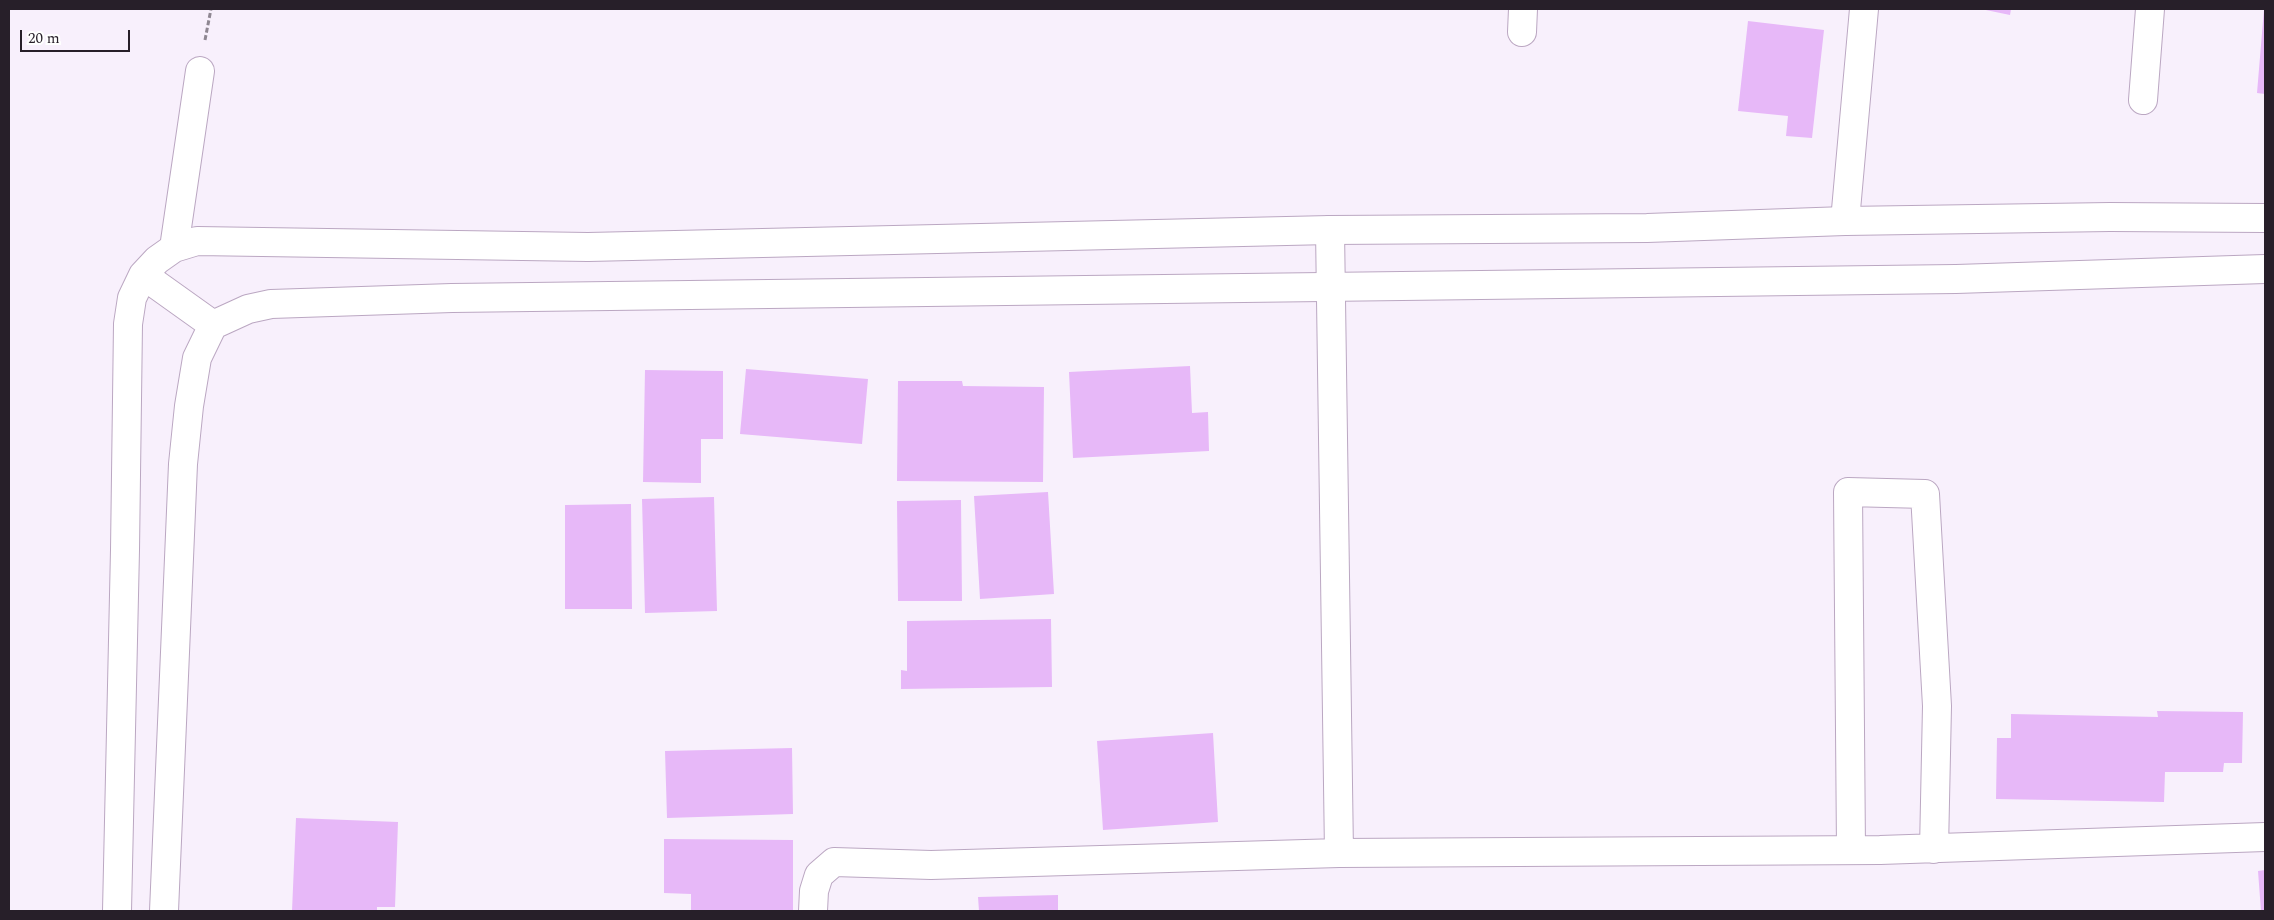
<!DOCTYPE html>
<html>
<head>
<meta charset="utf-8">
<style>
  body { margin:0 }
  #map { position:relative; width:2274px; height:920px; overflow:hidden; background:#f8f0fc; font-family:Spectral,serif }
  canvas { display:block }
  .frame { position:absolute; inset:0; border:10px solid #271f29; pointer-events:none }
  .scale { position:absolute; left:20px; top:30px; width:110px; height:22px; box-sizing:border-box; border:2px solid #271f29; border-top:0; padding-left:6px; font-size:15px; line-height:18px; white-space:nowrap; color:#271f29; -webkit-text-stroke:4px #fff; paint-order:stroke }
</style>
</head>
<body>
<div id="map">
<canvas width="2274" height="920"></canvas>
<div class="frame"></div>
<div class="scale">20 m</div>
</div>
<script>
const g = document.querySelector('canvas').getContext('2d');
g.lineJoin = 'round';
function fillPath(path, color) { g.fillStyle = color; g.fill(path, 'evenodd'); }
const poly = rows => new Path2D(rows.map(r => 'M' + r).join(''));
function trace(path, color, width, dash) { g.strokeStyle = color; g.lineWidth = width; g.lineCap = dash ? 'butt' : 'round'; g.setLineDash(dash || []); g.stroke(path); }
fillPath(poly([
  [1981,9,2011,9,2010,15],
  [2264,9,2265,9,2265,94,2257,93],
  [1748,21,1824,30,1812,138,1786,136,1788,116,1738,111],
  [1190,366,1192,413,1208,412,1209,451,1073,458,1069,372],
  [746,369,868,379,862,444,740,434],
  [645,370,723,371,723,439,701,439,701,483,643,482],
  [898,381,962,381,963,386,1044,387,1043,482,897,481],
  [1048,492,1054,594,980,599,974,496],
  [714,497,717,611,645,613,642,499],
  [961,500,962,601,898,601,897,501],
  [631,504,632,609,565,609,565,505],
  [1051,619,1052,687,901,689,901,670,907,671,907,621],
  [2157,711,2243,712,2242,763,2224,763,2223,772,2165,772,2164,802,1996,799,1997,738,2011,738,2011,714,2158,717],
  [1213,733,1218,822,1103,830,1097,741],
  [792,748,793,814,667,818,665,751],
  [296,818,398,822,395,907,377,907,377,911,292,911],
  [664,839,793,840,793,911,691,911,691,894,664,893],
  [2265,870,2265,911,2261,911,2258,871],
  [1058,895,1058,911,979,911,978,897]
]), '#e7b8f8');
const minor = poly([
  [1522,32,1523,9],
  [2143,100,2150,9],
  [1845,221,1864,9],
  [1330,230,1339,853],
  [1851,850,1848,492,1925,494,1937,706,1934,849],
  [813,911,814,891,819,875,834,862,931,865,1339,853,1880,850,2265,837]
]);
const tertiary = poly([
  [174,248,200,71],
  [143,275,213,325],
  [117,911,125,550,128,324,132,298,143,275,157,260,174,248,197,241,588,247,1330,230,1647,228,1845,221,2110,217,2265,218],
  [164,911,183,464,189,406,197,358,213,325,248,309,271,304,452,298,1956,279,2265,269]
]);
trace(minor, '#bba7c2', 30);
trace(tertiary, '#bba7c2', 30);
trace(poly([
  [205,40,211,9]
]), '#8f8792', 3, [5, 2.5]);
trace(minor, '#fff', 28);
trace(tertiary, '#fff', 28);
</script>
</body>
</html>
